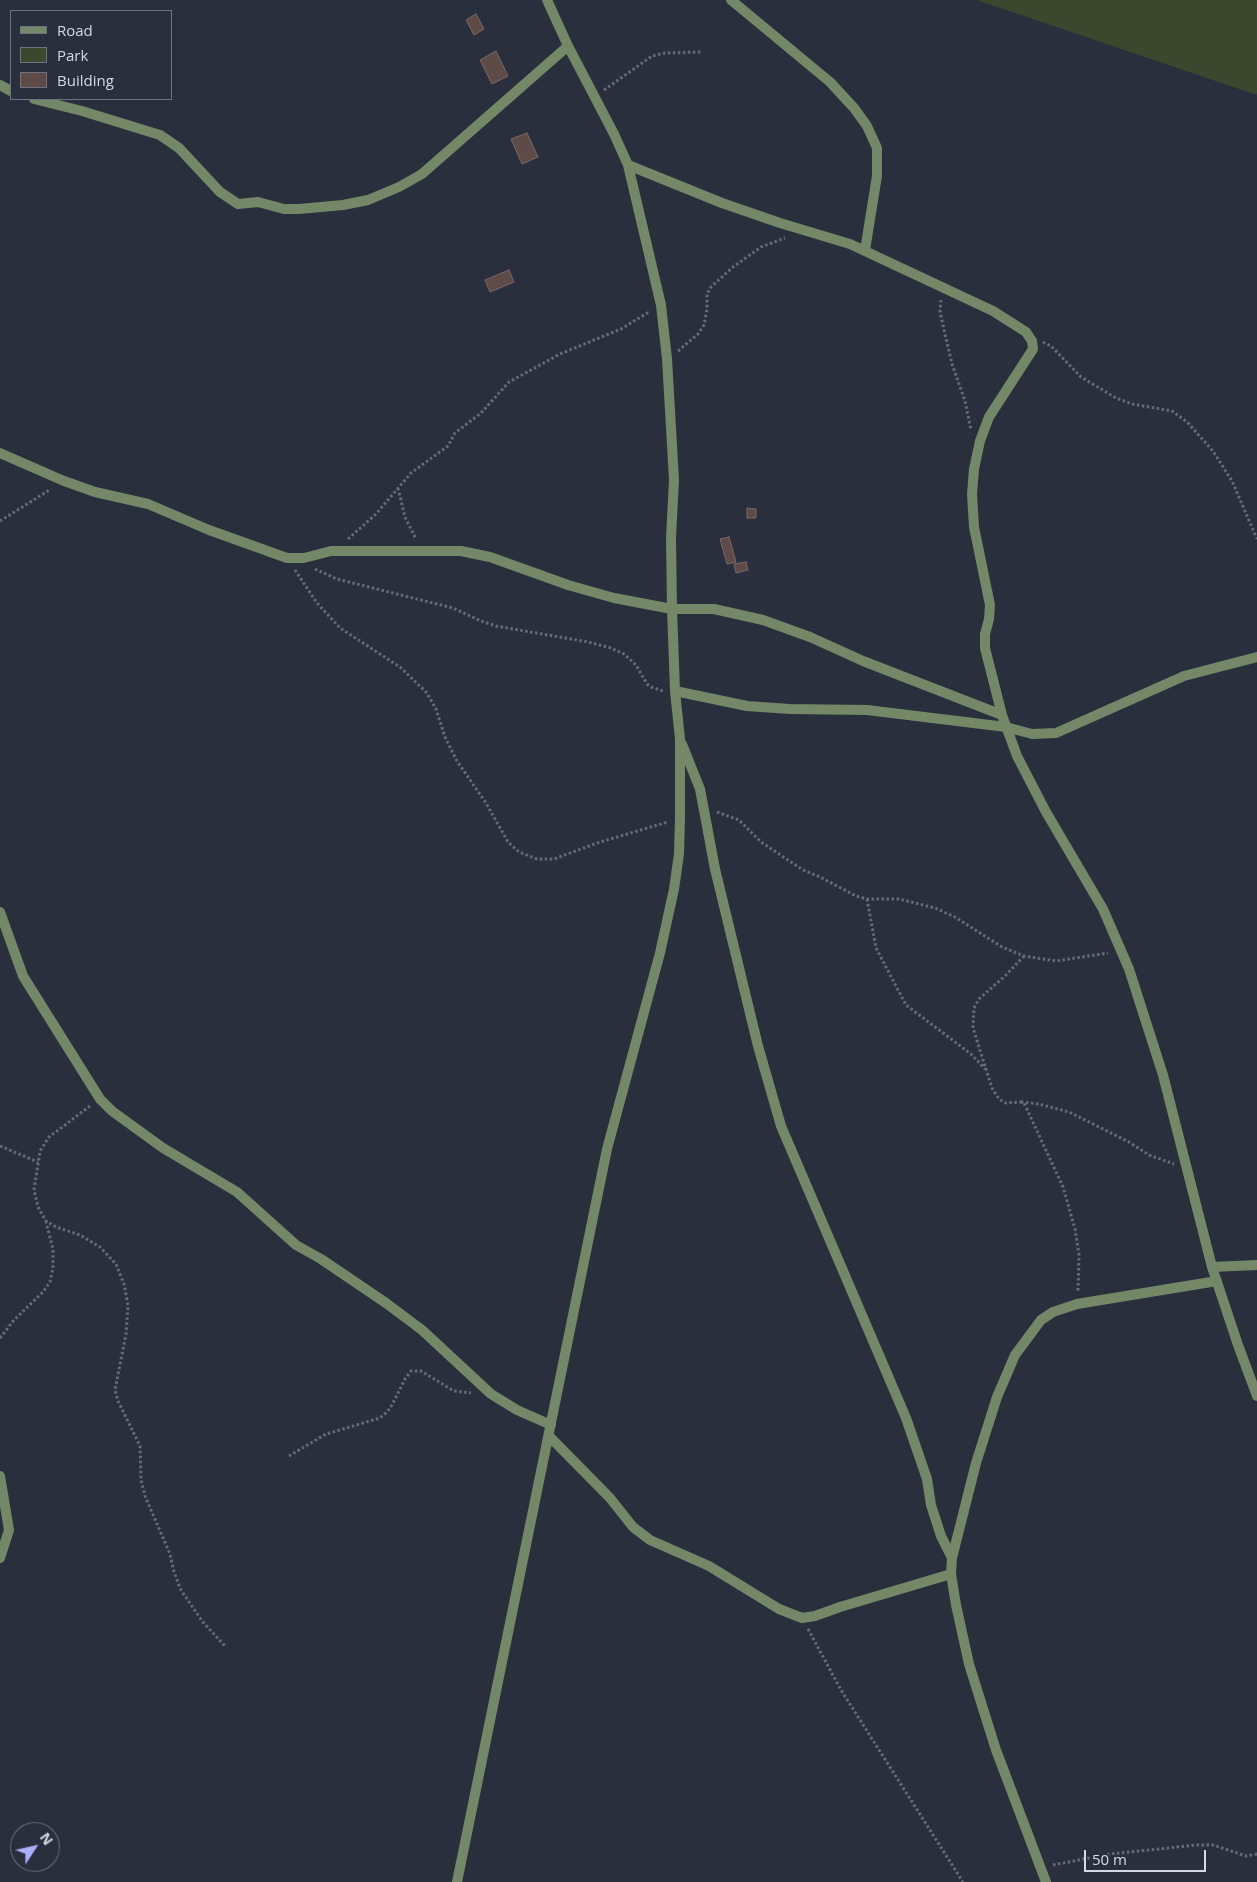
<!DOCTYPE html>
<html>
<head>
<meta charset="utf-8">
<style>
  body { margin:0 }
  #map { position:relative; width:1257px; height:1882px; overflow:hidden; background:#2a2f3e; font-family:"Open Sans",sans-serif }
  canvas { display:block }
  .legend { position:absolute; left:10px; top:10px; width:162px; height:90px; box-sizing:border-box; background:#2a2f3e; border:1px solid #6f7380; margin:0; padding:6px 9px; list-style:none; font-size:15px; color:#d6d9e2 }
  .legend li { display:flex; align-items:center; gap:10px; height:25px }
  .legend b { width:25px; border:1px solid #6f7380 }
  .north { position:absolute; left:10px; top:1822px; width:50px; height:50px; box-sizing:border-box; background:#2a2f3e; border:1px solid #6f7380; border-radius:50%; rotate:55deg; font-size:14px; font-weight:700; line-height:20px; text-align:center; color:#d6d9e2 }
  .north::after { content:''; display:block; margin:auto; width:18px; height:22px; background:#abaffb; clip-path:polygon(50% 0,100% 100%,50% 72%,0 100%) }
  .scale { position:absolute; left:1084px; top:1850px; width:122px; height:22px; box-sizing:border-box; border:2px solid #d6d9e2; border-top:0; padding-left:6px; font-size:15px; line-height:18px; white-space:nowrap; color:#d6d9e2; -webkit-text-stroke:4px #2a2f3e; paint-order:stroke }
</style>
</head>
<body>
<div id="map">
<canvas width="1257" height="1882"></canvas>
<ul class="legend">
<li><b style="height:6px;background:#748766"></b>Road</li>
<li><b style="height:14px;background:#3c472d"></b>Park</li>
<li><b style="height:14px;background:#5e4b48"></b>Building</li>
</ul>
<div class="north">N</div>
<div class="scale">50 m</div>
</div>
<script>
const g = document.querySelector('canvas').getContext('2d');
g.lineJoin = 'round';
function fillPath(path, color) { g.fillStyle = color; g.fill(path, 'evenodd'); }
const poly = rows => new Path2D(rows.map(r => 'M' + r).join(''));
function trace(path, color, width, dash) { g.strokeStyle = color; g.lineWidth = width; g.lineCap = dash ? 'butt' : 'round'; g.setLineDash(dash || []); g.stroke(path); }
fillPath(poly([
  [977,0,1257,0,1257,95]
]), '#3c472d');
const building = poly([
  [476,14,484,29,474,35,466,20,476,14],
  [496,51,508,76,492,84,480,60,496,51],
  [527,133,538,157,522,164,511,139,527,133],
  [509,270,514,282,490,292,485,280,509,270],
  [747,508,756,509,756,518,747,518,747,508],
  [729,537,736,562,727,564,720,539,729,537],
  [746,562,748,570,736,573,734,564,746,562]
]);
fillPath(building, '#5e4b48');
trace(building, '#7d6865', 1);
trace(poly([
  [604,90,652,56,665,53,701,52],
  [941,300,940,312,952,364,965,401,971,430],
  [1043,342,1051,346,1081,377,1116,398,1132,404,1172,411,1187,422,1213,451,1232,481,1257,539],
  [678,351,698,334,704,325,707,309,707,294,711,287,733,267,761,247,785,238],
  [398,488,405,517,416,539],
  [0,521,51,489],
  [348,539,376,514,411,473,448,446,455,433,481,413,509,382,560,354,621,329,649,312],
  [315,569,337,579,453,608,481,621,496,626,588,642,611,648,624,654,636,665,647,684,651,687,663,691],
  [295,570,317,603,340,628,400,667,427,693,436,709,445,737,457,761,486,803,508,842,519,852,537,859,554,859,600,842,668,822],
  [717,812,739,820,761,842,803,870,820,877,856,896,867,899,899,899,935,908,955,917,1002,947,1024,956,1056,961,1108,953],
  [867,899,876,948,906,1005,971,1054,985,1069],
  [1024,956,1006,975,979,999,974,1008,973,1028,992,1088,999,1099,1006,1103,1021,1102,1025,1105,1063,1187,1075,1229,1079,1255,1078,1292],
  [1021,1102,1039,1104,1069,1112,1129,1142,1149,1155,1174,1164],
  [90,1106,49,1137,40,1151,34,1190,38,1207,46,1221,56,1227,80,1235,100,1247,116,1264,124,1284,128,1305,126,1334,115,1390,118,1401,140,1446,141,1480,145,1496,170,1554,174,1572,181,1590,202,1621,225,1646],
  [0,1146,38,1162],
  [0,1338,14,1320,43,1292,50,1282,53,1268,53,1249,46,1222],
  [289,1456,326,1434,380,1418,387,1412,392,1405,405,1379,411,1371,421,1371,454,1391,471,1393],
  [808,1629,841,1690,963,1882],
  [1053,1865,1110,1854,1197,1845,1213,1845,1246,1856,1257,1854]
]), '#676b78', 3, [2.5, 2.5]);
trace(poly([
  [731,0,830,82,854,108,867,126,877,148,877,176,865,250],
  [0,85,11,91],
  [34,99,82,111,160,135,179,148,220,192,238,204,258,202,284,209,299,209,343,205,368,200,399,187,422,174,568,46],
  [628,165,722,203,780,223,850,244,993,311,1026,332,1032,341,1033,349,989,417,980,441,974,469,972,494,974,527,990,605,989,619,985,634,985,648,1002,715,1017,756,1046,812,1103,909,1129,969,1163,1075,1212,1267,1238,1345,1257,1396],
  [0,453,64,481,95,492,148,504,209,530,287,558,304,558,331,551,461,551,490,557,568,585,614,598,672,609,714,609,763,620,810,637,863,661,1002,715],
  [675,691,747,706,790,709,867,710,1006,727,1032,734,1056,733,1184,676,1257,657],
  [682,744,700,789,715,869,758,1046,781,1126,906,1418,927,1479,931,1505,941,1536,952,1558],
  [0,912,23,976,100,1099,112,1111,163,1148,237,1192,296,1245,321,1259,386,1303,422,1330,491,1394,517,1410,551,1425],
  [1212,1267,1257,1265],
  [549,1436,610,1498,633,1527,650,1540,709,1566,779,1609,802,1618,815,1616,840,1607,951,1574],
  [0,1476,9,1530,0,1558],
  [457,1882,607,1149,660,953,674,889,679,854,680,818,680,739,675,691,672,609,671,538,674,480,667,359,661,305,628,165,614,134,568,46,547,0],
  [1046,1882,996,1750,969,1664,956,1605,951,1574,952,1558,976,1463,997,1397,1015,1355,1041,1320,1053,1312,1077,1304,1217,1281]
]), '#748766', 10);
</script>
</body>
</html>
